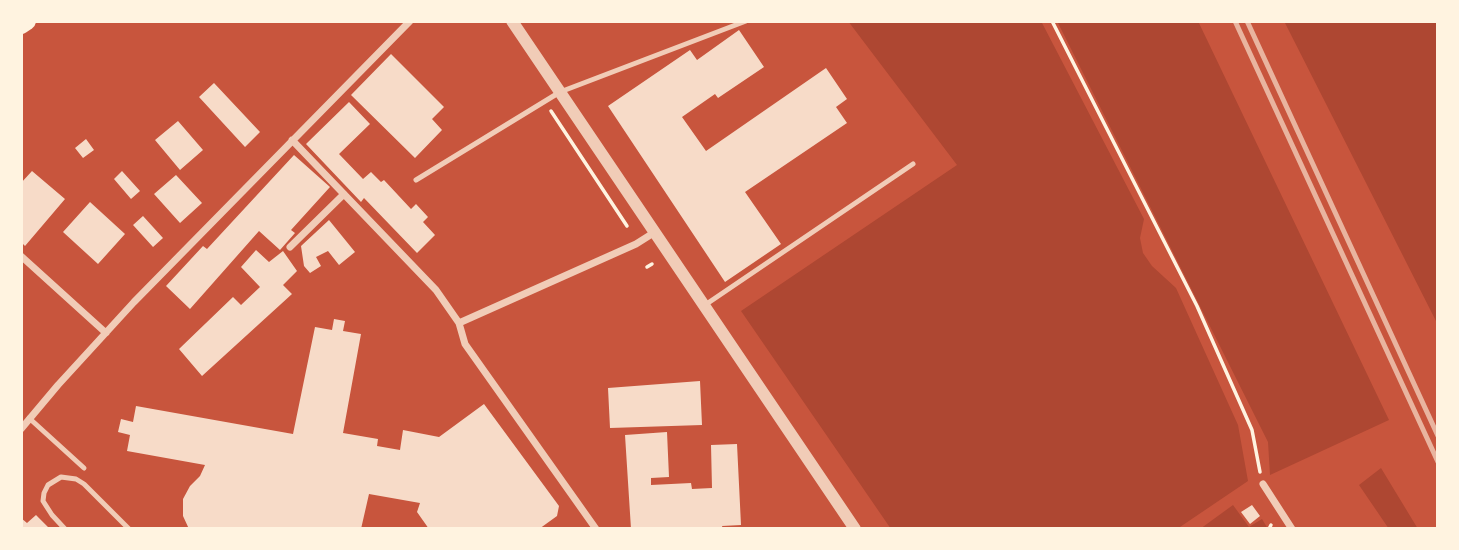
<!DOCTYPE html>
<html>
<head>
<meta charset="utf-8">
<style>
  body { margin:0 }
  #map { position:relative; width:1459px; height:550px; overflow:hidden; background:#c8553d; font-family:Arial,sans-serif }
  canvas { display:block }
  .frame { position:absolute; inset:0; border:23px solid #fff3e0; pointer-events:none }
</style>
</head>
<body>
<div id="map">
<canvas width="1459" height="550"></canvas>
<div class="frame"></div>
</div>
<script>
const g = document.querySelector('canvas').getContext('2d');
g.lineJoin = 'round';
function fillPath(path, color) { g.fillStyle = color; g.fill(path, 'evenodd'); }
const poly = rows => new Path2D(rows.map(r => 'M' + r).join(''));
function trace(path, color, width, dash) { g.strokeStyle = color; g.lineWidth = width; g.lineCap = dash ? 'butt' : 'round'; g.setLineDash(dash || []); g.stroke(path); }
fillPath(poly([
  [848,21,1041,21,1144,219,1140,238,1143,253,1152,266,1176,288,1238,425,1248,481,1177,529,891,529,741,311,957,165],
  [1057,21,1198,21,1389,420,1270,475,1268,442],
  [1284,21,1438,21,1438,325],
  [1381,468,1418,529,1389,529,1359,485],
  [1233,505,1249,527,1262,519,1268,529,1200,529]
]), '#ae4732');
fillPath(poly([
  [739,30,764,67,718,98,715,94,682,117,706,151,826,68,847,99,836,107,847,123,745,192,781,244,725,282,608,106,690,50,697,60],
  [391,54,444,107,432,119,442,130,415,158,351,95],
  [214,83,260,132,245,147,199,97],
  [349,102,370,124,339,154,363,179,371,172,381,182,384,180,411,209,416,204,428,217,423,222,435,235,417,253,364,198,361,202,306,144],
  [178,121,203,150,180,170,155,140],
  [86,139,94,150,83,158,75,148],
  [294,155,330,187,291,230,295,233,280,250,259,231,190,309,166,286,203,246,207,249],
  [32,171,65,199,25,246,21,242,21,183],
  [122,171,140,191,131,199,114,179],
  [176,175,202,203,180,223,154,194],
  [90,202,125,234,98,264,63,232],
  [143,216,163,238,153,247,133,225],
  [329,220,355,252,339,265,328,251,316,257,321,266,310,273,304,266,301,246],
  [256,250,269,262,283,251,297,271,283,285,292,294,202,376,179,349,233,297,241,305,260,287,241,267],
  [334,319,345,321,343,331,361,334,343,433,378,439,377,446,400,450,403,430,439,437,484,404,559,506,557,516,539,529,429,529,417,512,420,503,369,494,361,529,189,529,183,516,183,499,190,486,200,476,205,465,127,451,130,435,118,432,121,419,133,422,136,406,293,434,315,327,332,330],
  [700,381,702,425,610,428,608,388],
  [667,432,669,477,651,478,651,485,691,483,692,489,712,488,711,445,737,444,741,525,722,526,723,529,631,529,625,435],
  [1252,505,1260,516,1250,524,1241,512],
  [36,515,50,529,21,529,21,518,27,523]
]), '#f7dbc8');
trace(poly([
  [1052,21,1197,306,1252,430,1260,472],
  [551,111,627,226],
  [647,267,652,264],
  [1269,529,1271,525]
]), '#fff3e0', 3.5);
trace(poly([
  [416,180,560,92,746,21],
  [705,305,913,164],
  [29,418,84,468],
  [65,529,52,515,43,501,44,493,48,485,61,477,76,479,84,484,129,529]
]), '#f1ccb7', 5);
trace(poly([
  [292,140,436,290,459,323,465,344,596,529],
  [290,247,344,194],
  [21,256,106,333],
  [459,323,636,244,655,232],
  [21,429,58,385,134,302,410,21],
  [1263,484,1292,529]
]), '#f1ccb7', 7);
trace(poly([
  [512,21,855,529]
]), '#f1ccb7', 12);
trace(poly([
  [21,25,27,21]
]), '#fff3e0', 18);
trace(poly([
  [1235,21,1438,462],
  [1247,21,1438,436]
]), '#e9b49f', 5);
</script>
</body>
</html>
